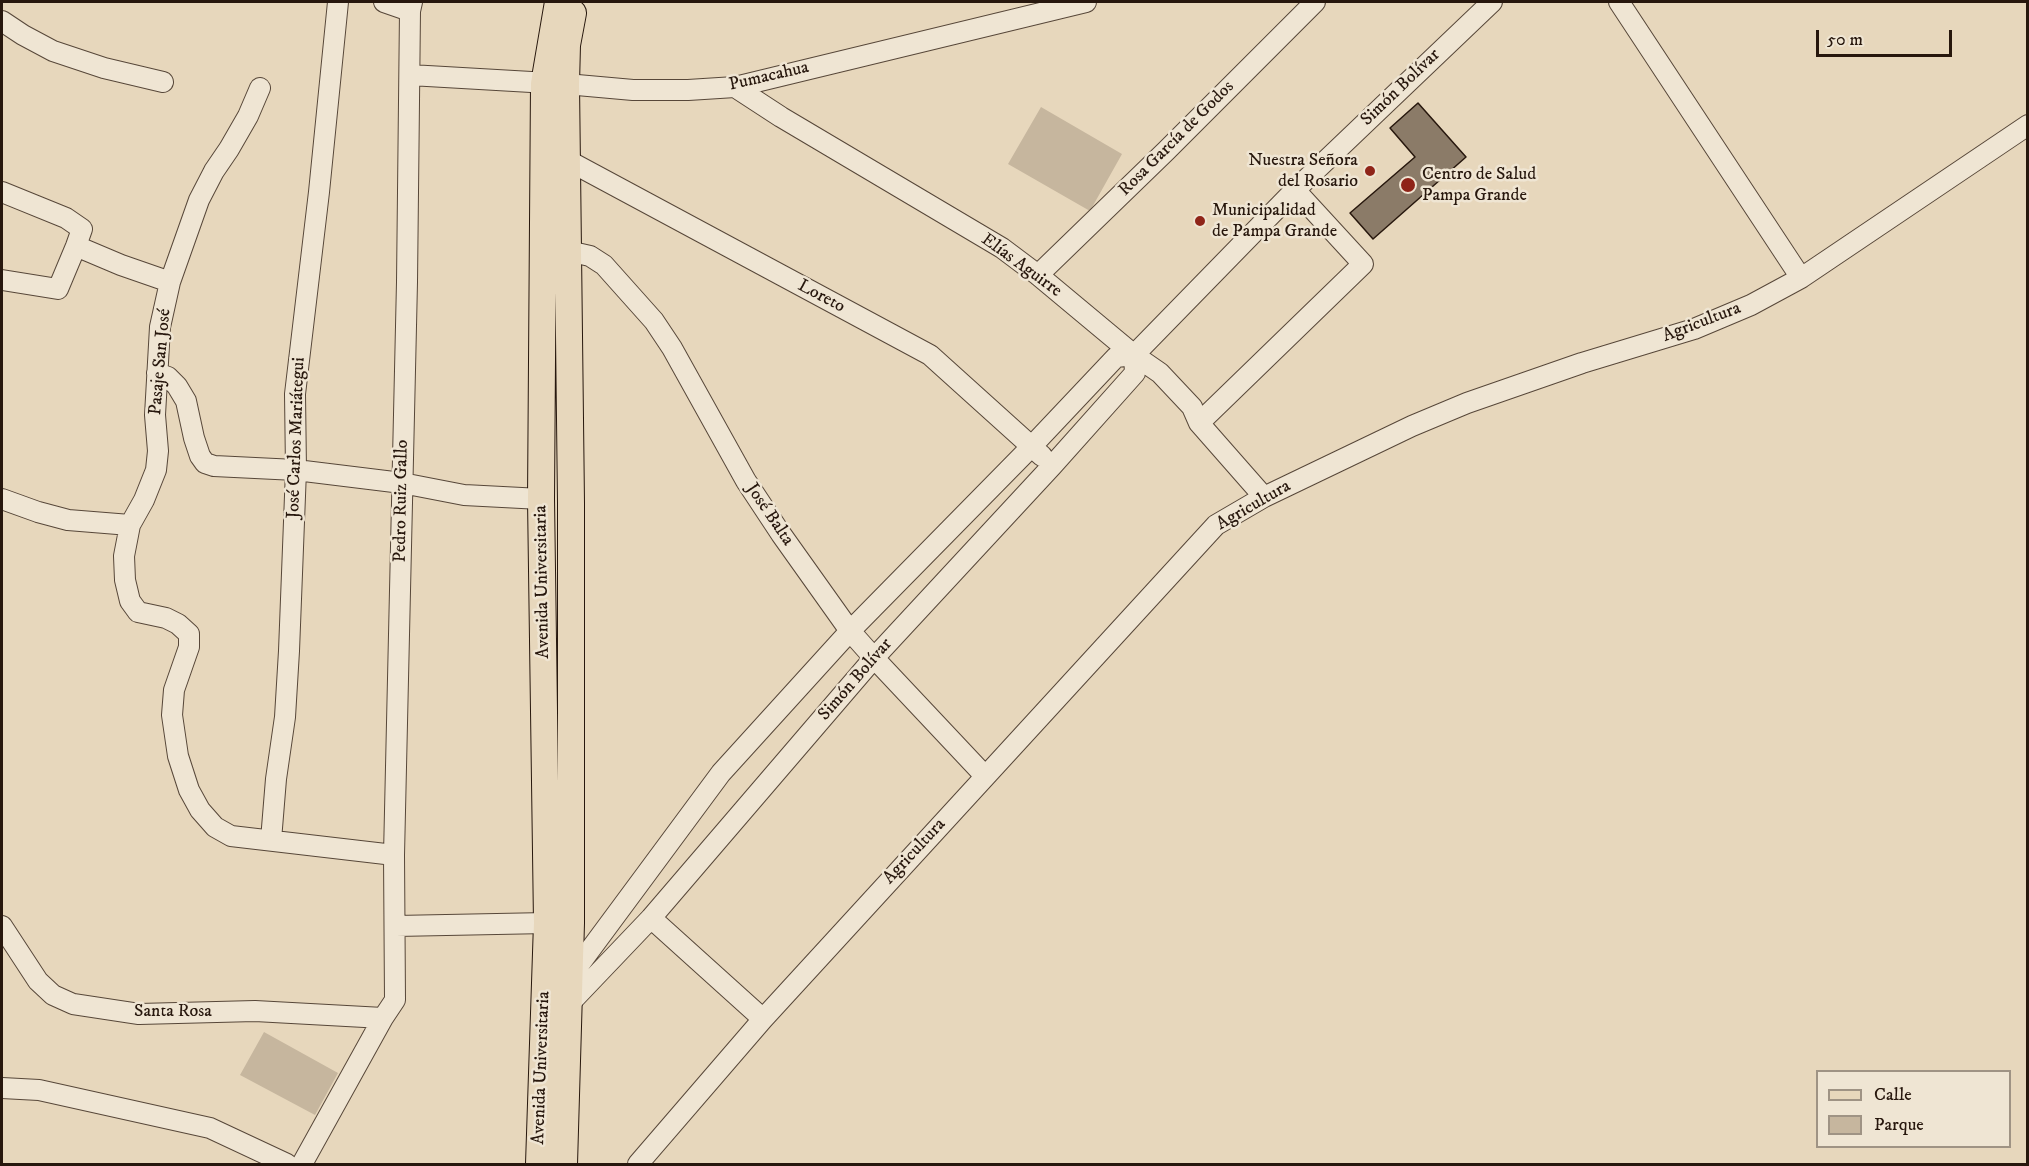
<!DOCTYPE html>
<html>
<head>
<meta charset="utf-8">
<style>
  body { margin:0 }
  #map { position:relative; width:2029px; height:1166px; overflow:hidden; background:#e7d7bc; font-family:"IM FELL DW Pica",serif }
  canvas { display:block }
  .frame { position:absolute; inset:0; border:3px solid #27170d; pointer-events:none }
  .legend { position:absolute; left:1816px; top:1070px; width:195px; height:78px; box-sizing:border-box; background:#efe5d3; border:2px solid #9f9384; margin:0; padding:8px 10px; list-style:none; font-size:18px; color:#27170d }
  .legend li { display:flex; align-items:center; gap:12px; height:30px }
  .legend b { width:30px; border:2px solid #9f9384 }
  .scale { position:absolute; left:1816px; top:30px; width:136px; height:27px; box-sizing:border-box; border:3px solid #27170d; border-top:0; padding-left:8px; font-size:18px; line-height:21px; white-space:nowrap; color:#27170d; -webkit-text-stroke:4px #efe5d3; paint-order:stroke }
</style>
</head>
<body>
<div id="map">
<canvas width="2029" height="1166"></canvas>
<div class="frame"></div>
<ul class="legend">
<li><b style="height:8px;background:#e7d7bc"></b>Calle</li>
<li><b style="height:16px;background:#c6b69e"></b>Parque</li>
</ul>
<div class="scale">50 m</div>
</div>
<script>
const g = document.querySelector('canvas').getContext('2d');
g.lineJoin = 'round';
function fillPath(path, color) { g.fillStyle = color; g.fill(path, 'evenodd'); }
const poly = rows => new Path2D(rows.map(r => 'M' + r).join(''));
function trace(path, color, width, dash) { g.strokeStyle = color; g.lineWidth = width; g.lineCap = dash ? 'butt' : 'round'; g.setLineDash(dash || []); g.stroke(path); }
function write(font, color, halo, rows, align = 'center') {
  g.font = font + ' "IM FELL DW Pica",serif'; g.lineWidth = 5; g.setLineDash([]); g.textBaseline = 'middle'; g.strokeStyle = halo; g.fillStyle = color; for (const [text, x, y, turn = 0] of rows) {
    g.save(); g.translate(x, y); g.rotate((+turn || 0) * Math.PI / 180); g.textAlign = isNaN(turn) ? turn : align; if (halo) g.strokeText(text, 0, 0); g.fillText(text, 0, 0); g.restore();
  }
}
fillPath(poly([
  [1041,107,1122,154,1090,211,1008,164],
  [264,1032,338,1073,315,1115,240,1075]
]), '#c6b69e');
const building = poly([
  [1418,103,1466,157,1373,239,1350,213,1415,157,1390,128,1418,103]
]);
fillPath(building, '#8b7b68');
trace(building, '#27170d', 1.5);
const minor = poly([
  [384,2,410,11],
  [1619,2,1801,278],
  [2,21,23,35,53,51,104,68,163,82],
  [410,75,566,84,633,90,688,90,735,87,1086,2],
  [735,87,781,117,1002,248,1038,275,1134,355,1160,373,1192,407,1199,423,1264,497],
  [260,88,248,116,229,149,214,171,199,200,170,282,160,327,155,415,158,451,156,470,144,500,130,525,124,556,125,580,130,601,138,612,166,618,178,624,189,634,189,647,174,690,172,715,178,756,189,790,200,810,215,827,231,836,394,855],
  [567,160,930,355,1042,456],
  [2,192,66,218,82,229,76,246,58,289,2,280],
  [76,246,121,265,170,282],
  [568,251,590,256,604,265,654,321,672,348,746,481,781,534,850,631,874,658,985,776],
  [1038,275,1166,151,1315,2],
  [157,373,168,377,177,386,186,401,194,438,200,456,205,463,214,466,296,470,402,483,464,495,541,499],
  [1199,423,1363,264,1295,190],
  [2,499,38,512,68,520,130,525],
  [271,840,276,779,285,717,289,651,296,470,295,394,319,192,338,2],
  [651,918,763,1019],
  [2,926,38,981,53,995,73,1004,139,1014,255,1011,383,1018],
  [396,926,547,923],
  [570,977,721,773,850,631,1032,446,1116,357,1134,355,1295,190,1492,2],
  [569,1004,651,918,874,658,1052,466,1135,373,1134,355],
  [2,1088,39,1090,210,1128,287,1164],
  [302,1164,383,1018,395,1000,394,855,407,282,410,11,412,2],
  [638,1164,763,1019,1216,525,1264,497,1412,426,1467,403,1582,363,1694,329,1751,305,1801,278,2028,125]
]);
const major = poly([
  [539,1164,547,923,541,499,544,84,558,2],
  [564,1164,571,923,571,503,566,84,567,45,573,13]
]);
trace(minor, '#574739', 22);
trace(major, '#27170d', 28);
trace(minor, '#efe5d3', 20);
trace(major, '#e7d7bc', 26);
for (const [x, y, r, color] of [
  [1370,171,6,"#8f2418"],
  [1408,185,8,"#8f2418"],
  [1200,221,6,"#8f2418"]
]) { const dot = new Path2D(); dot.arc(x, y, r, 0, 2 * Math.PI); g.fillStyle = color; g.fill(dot); trace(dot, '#efe5d3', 2); }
write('18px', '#27170d', '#efe5d3', [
  ["Pumacahua",769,77,-13],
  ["Simón Bolívar",1401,88,-44],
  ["Rosa García de Godos",1177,139,-45],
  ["Elías Aguirre",1021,266,36],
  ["Loreto",821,297,28],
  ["Agricultura",1702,323,-21],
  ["Pasaje San José",161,362,-85],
  ["José Carlos Mariátegui",297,438,-88],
  ["Pedro Ruiz Gallo",402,501,-89],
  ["Agricultura",1254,506,-30],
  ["José Balta",769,515,56],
  ["Avenida Universitaria",543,582,-91],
  ["Simón Bolívar",856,680,-49],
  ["Agricultura",915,852,-47],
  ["Santa Rosa",173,1012],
  ["Avenida Universitaria",542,1068,-88]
]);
write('18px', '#27170d', '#efe5d3', [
  ["Nuestra Señora",1358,161,"right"],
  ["del Rosario",1358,182,"right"],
  ["Centro de Salud",1422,175],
  ["Pampa Grande",1422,196],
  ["Municipalidad",1212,211],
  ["de Pampa Grande",1212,232]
], 'left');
</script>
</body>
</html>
